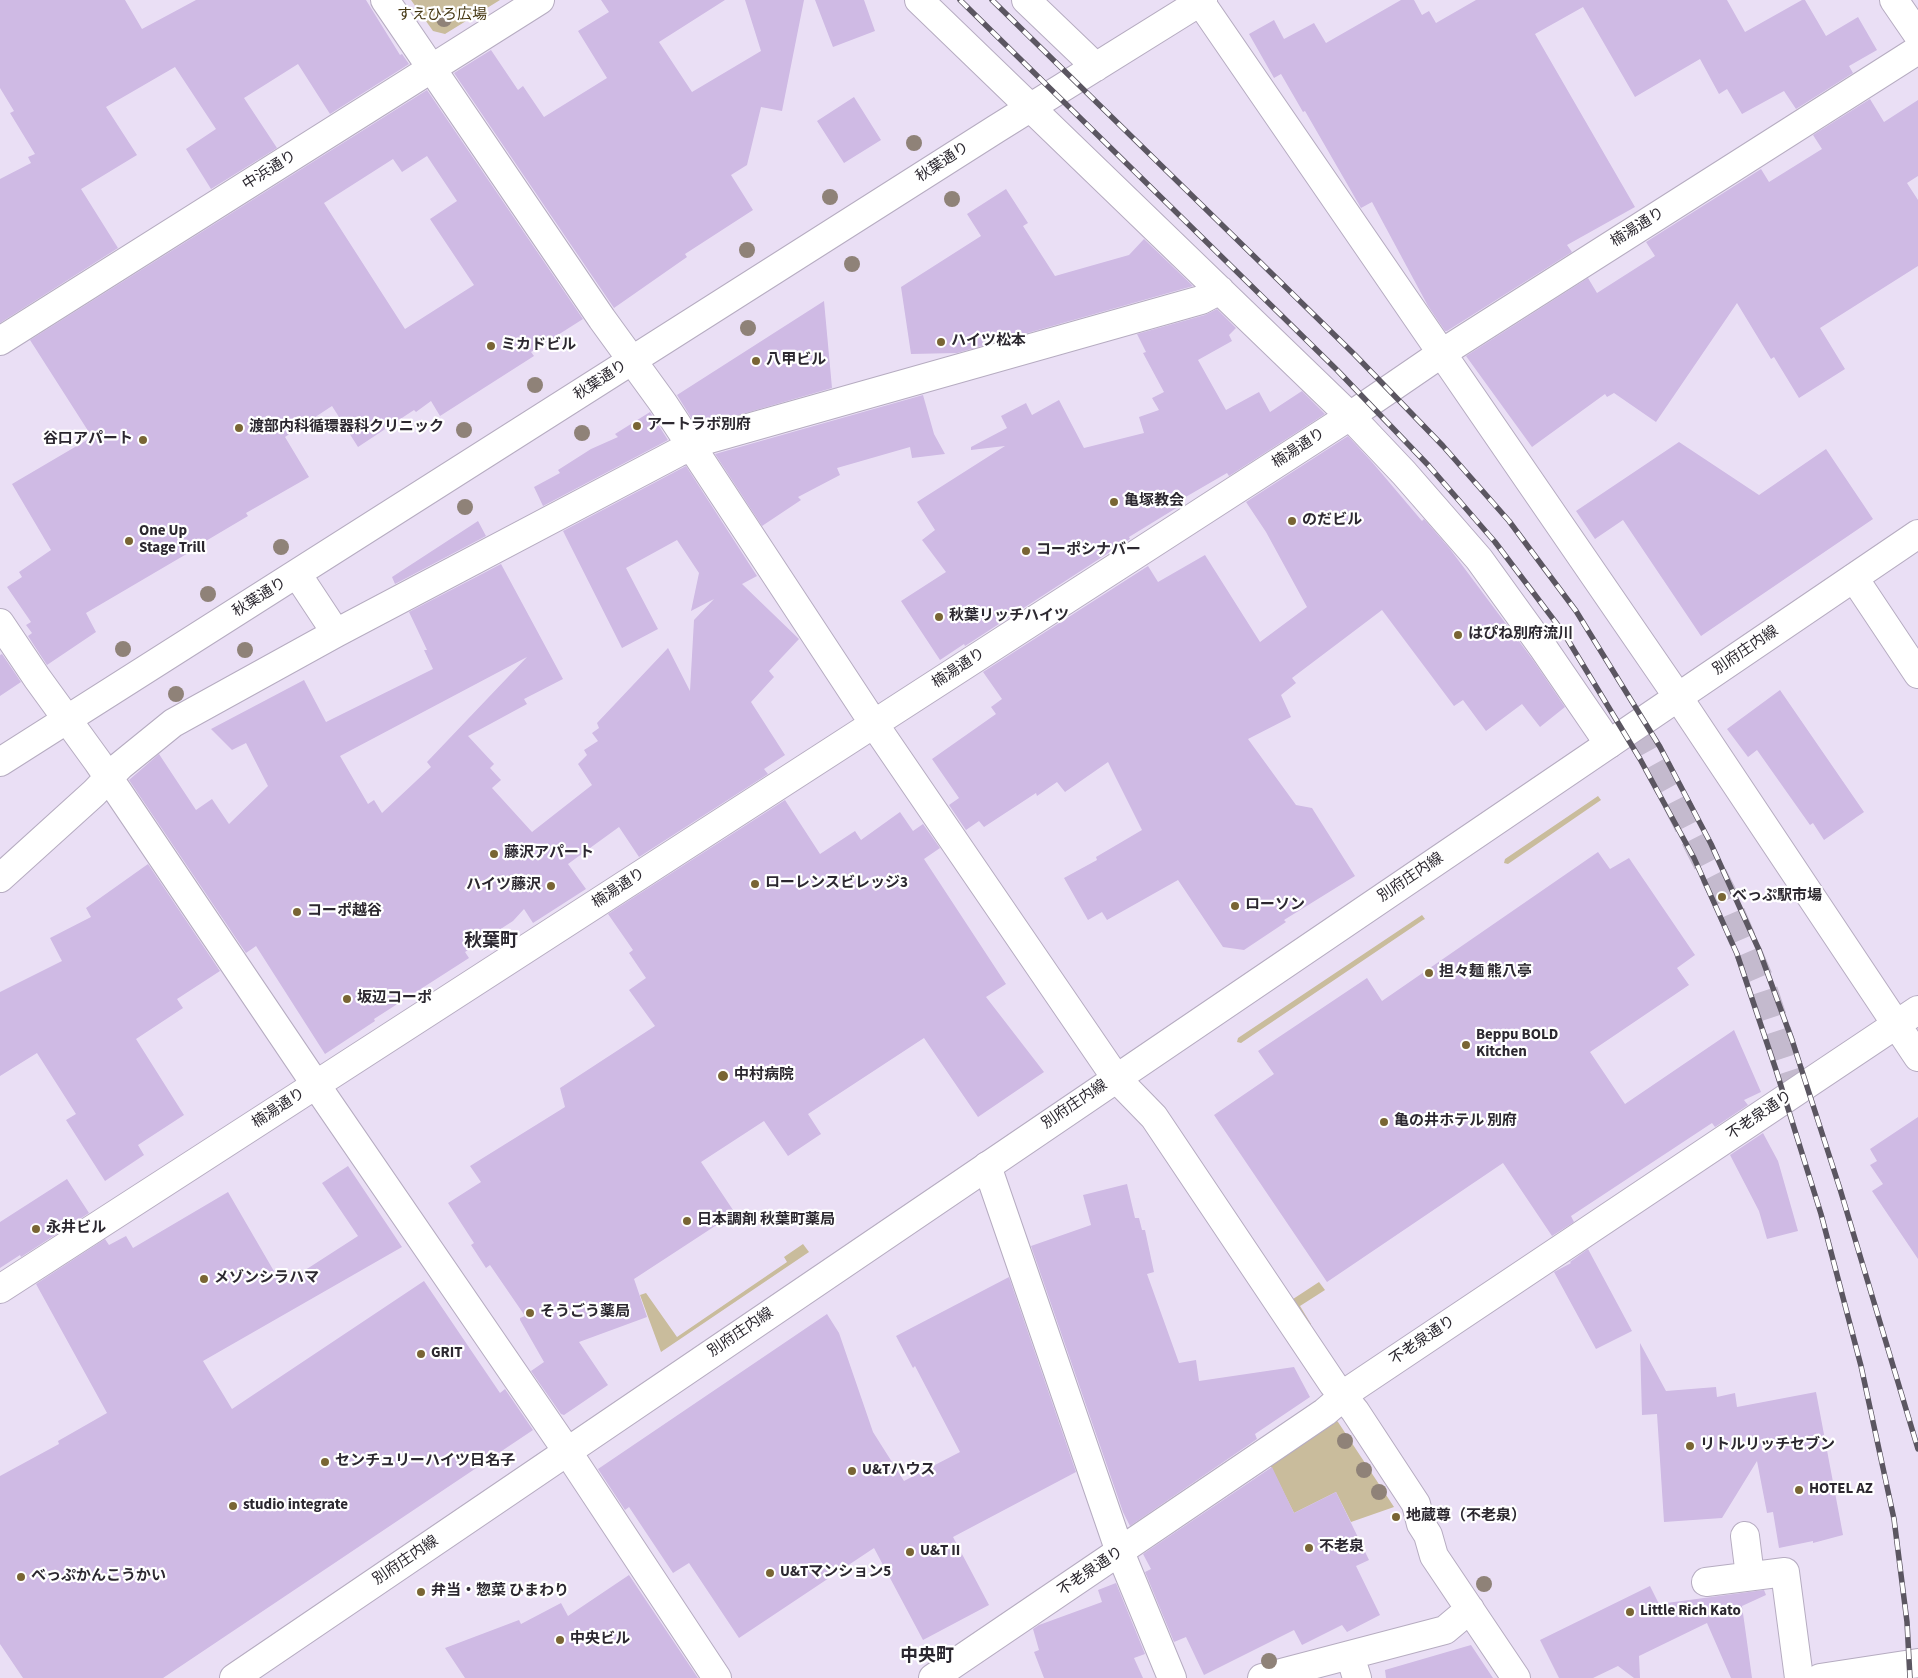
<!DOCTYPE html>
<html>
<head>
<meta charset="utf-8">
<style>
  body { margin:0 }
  canvas { display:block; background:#eadff5 }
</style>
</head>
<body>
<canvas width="1918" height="1678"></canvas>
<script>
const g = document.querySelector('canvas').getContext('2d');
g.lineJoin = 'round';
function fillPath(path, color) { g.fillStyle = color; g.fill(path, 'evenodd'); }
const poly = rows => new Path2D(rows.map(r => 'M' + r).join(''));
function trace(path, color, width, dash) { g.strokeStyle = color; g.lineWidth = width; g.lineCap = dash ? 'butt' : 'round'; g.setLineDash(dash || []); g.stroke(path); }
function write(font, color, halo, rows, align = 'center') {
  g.font = font + ' "Source Sans 3","Noto Sans JP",sans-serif'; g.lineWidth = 4.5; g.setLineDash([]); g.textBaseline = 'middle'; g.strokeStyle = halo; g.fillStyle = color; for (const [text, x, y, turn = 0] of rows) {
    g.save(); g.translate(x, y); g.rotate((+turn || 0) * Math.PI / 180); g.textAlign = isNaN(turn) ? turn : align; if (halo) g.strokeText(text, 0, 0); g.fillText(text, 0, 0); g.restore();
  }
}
fillPath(poly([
  [411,0,500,0,445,34,433,31],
  [1598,796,1601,800,1508,864,1504,863,1505,859],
  [1422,915,1425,919,1423,920,1241,1043,1237,1042,1238,1038],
  [803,1244,809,1252,661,1352,640,1295,646,1293,677,1337,787,1262,784,1257],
  [1319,1282,1325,1290,1300,1306,1311,1324,1311,1330,1287,1303],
  [1336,1420,1338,1422,1394,1507,1351,1522,1336,1492,1294,1513,1270,1465]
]), '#c9bc9c');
fillPath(poly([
  [0,0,125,0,142,29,196,0,366,0,400,55,402,54,409,64,330,114,298,64,244,98,277,148,211,189,186,149,216,129,175,67,106,107,137,155,81,189,118,248,0,323,0,179,31,163,28,157,35,154,10,113,14,111,0,88],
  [601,0,725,0,659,42,692,92,761,51,745,0,804,0,782,111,761,107,747,165,731,175,753,210,685,254,687,257,614,308,454,73,491,50,518,90,523,86,544,117,607,78,578,31,609,12],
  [815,0,864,0,875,31,833,47],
  [1401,0,1414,0,1422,15,1429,11,1436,23,1476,0,1727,0,1745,32,1802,0,1805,0,1826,36,1858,17,1877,50,1849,66,1853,73,1796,109,1784,91,1742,114,1727,89,1719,94,1700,59,1635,97,1583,7,1535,34,1635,207,1567,245,1572,252,1447,331,1445,331,1428,306,1372,202,1361,208,1305,111,1303,112,1281,74,1274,78,1249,34,1274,20,1284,39,1314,23,1326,43],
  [427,90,583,319,531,352,534,356,440,416,431,401,416,412,414,410,358,447,332,406,285,437,309,477,246,513,248,516,194,548,195,549,86,613,96,632,47,665,28,636,32,633,26,625,31,622,7,587,22,577,19,572,51,550,12,484,92,437,30,340],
  [427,156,457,201,430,219,474,285,405,329,324,203,393,159,402,172],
  [854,97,881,140,844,163,817,121],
  [1870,99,1884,122,1918,100,1918,176,1907,183,1918,200,1918,266,1820,328,1845,369,1799,398,1774,357,1771,359,1737,303,1656,422,1614,393,1607,397,1605,394,1532,447,1466,356,1588,278,1597,293,1655,256,1646,242,1761,169,1769,182,1822,149,1813,135],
  [1006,189,1028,223,1023,226,1055,276,1129,255,1144,239,1193,286,957,353,911,354,901,287,981,236,967,214],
  [824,301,832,388,697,427,677,395],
  [1217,309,1236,328,1229,335,1232,341,1198,360,1226,410,1259,392,1270,412,1302,391,1325,414,1229,476,1227,473,1177,502,1178,507,1129,537,1130,539,965,646,964,644,940,660,901,601,946,572,922,540,935,530,917,502,1005,446,971,450,971,447,1007,428,1001,416,1026,403,1032,415,1059,400,1084,448,1144,433,1139,417,1159,410,1152,398,1164,392,1143,353,1146,352,1137,334,1205,315],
  [923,395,934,434,945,454,912,458,910,447,837,468,840,475,798,497,801,500,762,526,715,454],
  [650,412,668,440,543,506,534,487,560,473,558,470,591,449,618,437,615,434],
  [1348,436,1372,462,1422,521,1424,519,1450,549,1533,660,1565,707,1540,727,1522,704,1486,731,1463,700,1454,706,1382,610,1292,678,1296,683,1281,695,1291,717,1248,739,1296,805,1312,808,1355,876,1284,920,1286,922,1244,950,1223,947,1178,880,1107,920,1102,912,1088,920,1064,878,1097,860,1096,857,1142,830,1108,762,1065,792,1057,782,1037,796,1036,793,984,827,979,821,966,830,949,805,959,798,932,759,996,714,991,707,1002,699,983,672,1148,566,1158,582,1205,555,1260,642,1307,607,1266,532,1246,502],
  [1679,442,1759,495,1826,449,1873,519,1701,636,1623,520,1595,539,1576,511],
  [686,466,757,576,742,584,799,639,769,671,774,677,751,702,785,755,764,769,768,774,639,857,619,827,568,864,586,889,533,923,524,909,513,921,465,952,469,958,374,1019,375,1021,325,1054,256,946,246,953,129,780,159,754,196,810,212,799,229,824,268,786,246,743,232,750,211,729,304,680,326,722,433,669,424,650,427,650,409,612,501,564,563,679,524,699,527,704,468,736,494,764,490,768,501,780,492,788,532,832,592,785,578,764,587,755,584,750,598,741,592,733,599,728,597,723,668,648,690,691,694,620,714,599,691,611,699,573,677,540,626,568,658,629,622,648,563,531],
  [527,657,427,762,431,767,382,813,374,800,368,804,340,756],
  [478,521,486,536,395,584,392,577],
  [2,654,21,682,0,696,0,655],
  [1780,690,1864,812,1824,840,1813,823,1810,825,1757,750,1748,757,1727,729],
  [785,800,820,854,855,831,861,840,900,812,913,831,923,824,940,848,924,859,1006,984,986,997,1044,1072,978,1117,924,1038,808,1114,821,1134,788,1156,764,1121,701,1162,735,1213,634,1279,647,1317,579,1342,608,1385,564,1415,561,1414,531,1371,544,1362,520,1320,520,1318,525,1316,490,1265,486,1268,471,1245,474,1243,448,1203,481,1182,470,1166,565,1107,560,1088,655,1026,629,990,646,978,629,953,633,950,608,914],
  [1598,852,1610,869,1629,858,1695,955,1677,968,1689,985,1590,1052,1625,1104,1734,1030,1761,1092,1744,1100,1748,1105,1715,1127,1712,1123,1571,1216,1574,1222,1552,1236,1503,1163,1327,1282,1214,1115,1274,1074,1258,1051,1367,978,1382,1001],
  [148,864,220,971,177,999,183,1008,136,1039,184,1115,138,1145,144,1155,105,1181,66,1120,76,1114,37,1053,0,1076,0,992,62,961,50,938,91,917,86,908],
  [1918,1117,1918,1259,1872,1191,1883,1184,1870,1165,1877,1161,1870,1149],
  [1763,1133,1778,1161,1798,1231,1767,1239,1759,1211,1730,1155],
  [348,1166,402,1247,203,1361,232,1409,424,1281,500,1393,505,1389,533,1430,163,1678,23,1678,0,1644,0,1476,59,1444,58,1441,107,1413,36,1284,105,1239,109,1245,126,1236,133,1248,228,1192,282,1285,358,1236,322,1183],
  [67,1179,89,1213,21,1257,20,1255,0,1268,0,1222],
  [1127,1184,1135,1218,1139,1218,1142,1230,1145,1230,1154,1272,1147,1274,1179,1363,1196,1360,1199,1381,1294,1367,1310,1397,1255,1434,1257,1439,1130,1526,1123,1512,1031,1246,1091,1225,1083,1195],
  [1588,1249,1632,1331,1596,1349,1554,1272,1571,1263,1570,1262],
  [1009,1277,1076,1472,953,1537,989,1605,923,1640,874,1548,739,1638,689,1563,673,1573,629,1507,625,1510,598,1469,827,1314,839,1333,873,1432,904,1481,960,1452,915,1366,913,1368,896,1336],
  [1640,1343,1666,1391,1716,1387,1717,1397,1735,1393,1737,1407,1816,1392,1843,1535,1813,1543,1813,1541,1779,1548,1773,1512,1767,1513,1757,1461,1722,1518,1664,1522,1657,1414,1642,1415],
  [1272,1467,1294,1513,1336,1492,1369,1560,1356,1566,1380,1615,1347,1632,1342,1625,1302,1645,1294,1630,1204,1675,1186,1637,1174,1642,1145,1572,1151,1569,1143,1554],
  [629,1575,698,1678,465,1678,445,1648,519,1620,521,1624,561,1603,568,1616],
  [1116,1583,1145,1654,1134,1658,1143,1678,1044,1678,1034,1652,1039,1650,1033,1629,1039,1625,1102,1602,1098,1590],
  [1650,1586,1659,1604,1764,1590,1766,1595,1742,1606,1752,1678,1731,1678,1707,1623,1639,1656,1640,1678,1634,1678,1618,1666,1593,1678,1559,1678,1540,1640],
  [1471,1645,1493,1678,1386,1678,1385,1670]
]), '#cfbae4');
trace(poly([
  [1635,727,1674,798,1723,894,1762,985,1797,1091]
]), '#c4bace', 28, [28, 14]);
const minor = poly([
  [385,0,602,319,663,403,874,724,1116,1078,1154,1117,1333,1384,1355,1411,1416,1504,1421,1524,1428,1535,1434,1556,1516,1678],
  [919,0,1350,416,1404,473,1479,559,1544,649,1609,744],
  [1026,0,1096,67],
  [1199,0,1678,697,1918,1057],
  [1894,0,1918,35],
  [0,341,540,0],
  [297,574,336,633],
  [1854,578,1918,674],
  [0,623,37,678,98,762,316,1085,567,1451,717,1678],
  [0,762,996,129,1203,0],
  [0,878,94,793,120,766,173,723,336,633,677,453,709,439,1201,300,1220,290],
  [987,1166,1120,1552,1172,1678],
  [0,1289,1350,416,1442,353,1918,50],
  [1745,1536,1750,1576],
  [1706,1582,1785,1572,1799,1678],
  [1350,1655,1357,1678],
  [933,1678,1325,1412,1353,1388,1918,1010],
  [1262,1678,1445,1630,1470,1609],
  [1820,1678,1918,1663]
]);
const major = poly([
  [234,1678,1918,534]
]);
trace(minor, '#b6acc1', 30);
trace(major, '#b6acc1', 30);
trace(minor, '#fff', 28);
trace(major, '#fff', 28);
const rail = poly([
  [960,0,1337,370,1429,466,1495,542,1563,632,1640,759,1694,858,1737,954,1776,1070,1821,1214,1861,1366,1894,1519,1907,1622,1910,1678],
  [992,0,1355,355,1443,446,1509,521,1576,611,1660,747,1711,844,1759,950,1792,1040,1840,1189,1918,1449]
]);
trace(rail, '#5b5661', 5.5);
trace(rail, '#fff', 4, [11]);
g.fillStyle = '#8f8278';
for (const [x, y] of [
  [444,19],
  [914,143],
  [830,197],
  [952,199],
  [747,250],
  [852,264],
  [748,328],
  [535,385],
  [464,430],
  [582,433],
  [465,507],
  [281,547],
  [208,594],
  [123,649],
  [245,650],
  [176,694],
  [1345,1441],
  [1364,1470],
  [1379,1492],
  [1484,1584],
  [1269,1661]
]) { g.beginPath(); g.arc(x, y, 8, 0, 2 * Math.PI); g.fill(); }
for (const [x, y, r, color] of [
  [941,342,5,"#796534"],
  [491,346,5,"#796534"],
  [756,361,5,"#796534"],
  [637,426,5,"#796534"],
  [239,428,5,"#796534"],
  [143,440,5,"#796534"],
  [1114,502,5,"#796534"],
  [1292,521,5,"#796534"],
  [129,541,5,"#796534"],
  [1026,551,5,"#796534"],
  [939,617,5,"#796534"],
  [1458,635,5,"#796534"],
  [494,854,5,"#796534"],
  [755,884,5,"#796534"],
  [551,886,5,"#796534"],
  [1722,897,5,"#796534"],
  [1235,906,5,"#796534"],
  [297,912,5,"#796534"],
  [1429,973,5,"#796534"],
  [347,999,5,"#796534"],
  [1466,1045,5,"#796534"],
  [723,1076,6,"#796534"],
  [1384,1122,5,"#796534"],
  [687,1221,5,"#796534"],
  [36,1229,5,"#796534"],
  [204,1279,5,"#796534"],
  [530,1313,5,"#796534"],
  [421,1354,5,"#796534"],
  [1690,1446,5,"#796534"],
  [325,1462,5,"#796534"],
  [852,1471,5,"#796534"],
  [1799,1490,5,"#796534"],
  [233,1506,5,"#796534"],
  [1396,1517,5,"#796534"],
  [1309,1548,5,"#796534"],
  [910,1552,5,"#796534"],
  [770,1573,5,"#796534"],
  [21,1577,5,"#796534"],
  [421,1592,5,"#796534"],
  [1630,1612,5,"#796534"],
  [560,1640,5,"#796534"]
]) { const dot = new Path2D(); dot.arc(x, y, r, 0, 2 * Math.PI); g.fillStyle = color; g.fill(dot); trace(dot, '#fff', 2); }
write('15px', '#443611', '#fff', [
  ["すえひろ広場",442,16]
]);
write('15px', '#2c2830', '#fff', [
  ["秋葉通り",943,163,-33],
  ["中浜通り",270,171,-32],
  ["楠湯通り",1638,228,-32],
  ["秋葉通り",601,381,-33],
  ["楠湯通り",1299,449,-33],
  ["秋葉通り",260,598,-32],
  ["別府庄内線",1746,651,-34],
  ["楠湯通り",959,669,-33],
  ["別府庄内線",1411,878,-34],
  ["楠湯通り",619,889,-33],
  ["別府庄内線",1075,1105,-34],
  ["楠湯通り",279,1109,-33],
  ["不老泉通り",1760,1116,-34],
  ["別府庄内線",741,1333,-34],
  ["不老泉通り",1423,1341,-34],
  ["別府庄内線",406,1561,-34],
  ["不老泉通り",1091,1572,-34]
]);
write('bold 15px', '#2c2830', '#fff', [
  ["ハイツ松本",951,342],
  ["ミカドビル",501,346],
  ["八甲ビル",766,361],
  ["アートラボ別府",647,426],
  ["渡部内科循環器科クリニック",249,428],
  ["谷口アパート",133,440,"right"],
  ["亀塚教会",1124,502],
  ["のだビル",1302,521],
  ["One Up",139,532],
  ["Stage Trill",139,549],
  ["コーポシナバー",1036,551],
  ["秋葉リッチハイツ",949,617],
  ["はぴね別府流川",1468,635],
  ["藤沢アパート",504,854],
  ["ローレンスビレッジ3",765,884],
  ["ハイツ藤沢",541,886,"right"],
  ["べっぷ駅市場",1732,897],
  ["ローソン",1245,906],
  ["コーポ越谷",307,912],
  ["担々麺 熊八亭",1439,973],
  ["坂辺コーポ",357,999],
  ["Beppu BOLD",1476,1036],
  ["Kitchen",1476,1053],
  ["中村病院",734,1076],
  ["亀の井ホテル 別府",1394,1122],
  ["日本調剤 秋葉町薬局",697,1221],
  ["永井ビル",46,1229],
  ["メゾンシラハマ",214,1279],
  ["そうごう薬局",540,1313],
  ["GRIT",431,1354],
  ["リトルリッチセブン",1700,1446],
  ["センチュリーハイツ日名子",335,1462],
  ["U&Tハウス",862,1471],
  ["HOTEL AZ",1809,1490],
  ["studio integrate",243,1506],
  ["地蔵尊（不老泉）",1406,1517],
  ["不老泉",1319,1548],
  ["U&T II",920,1552],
  ["U&Tマンション5",780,1573],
  ["べっぷかんこうかい",31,1577],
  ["弁当・惣菜 ひまわり",431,1592],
  ["Little Rich Kato",1640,1612],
  ["中央ビル",570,1640]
], 'left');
write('bold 18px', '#2c2830', '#fff', [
  ["秋葉町",491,942],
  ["中央町",927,1657]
]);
</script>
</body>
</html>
